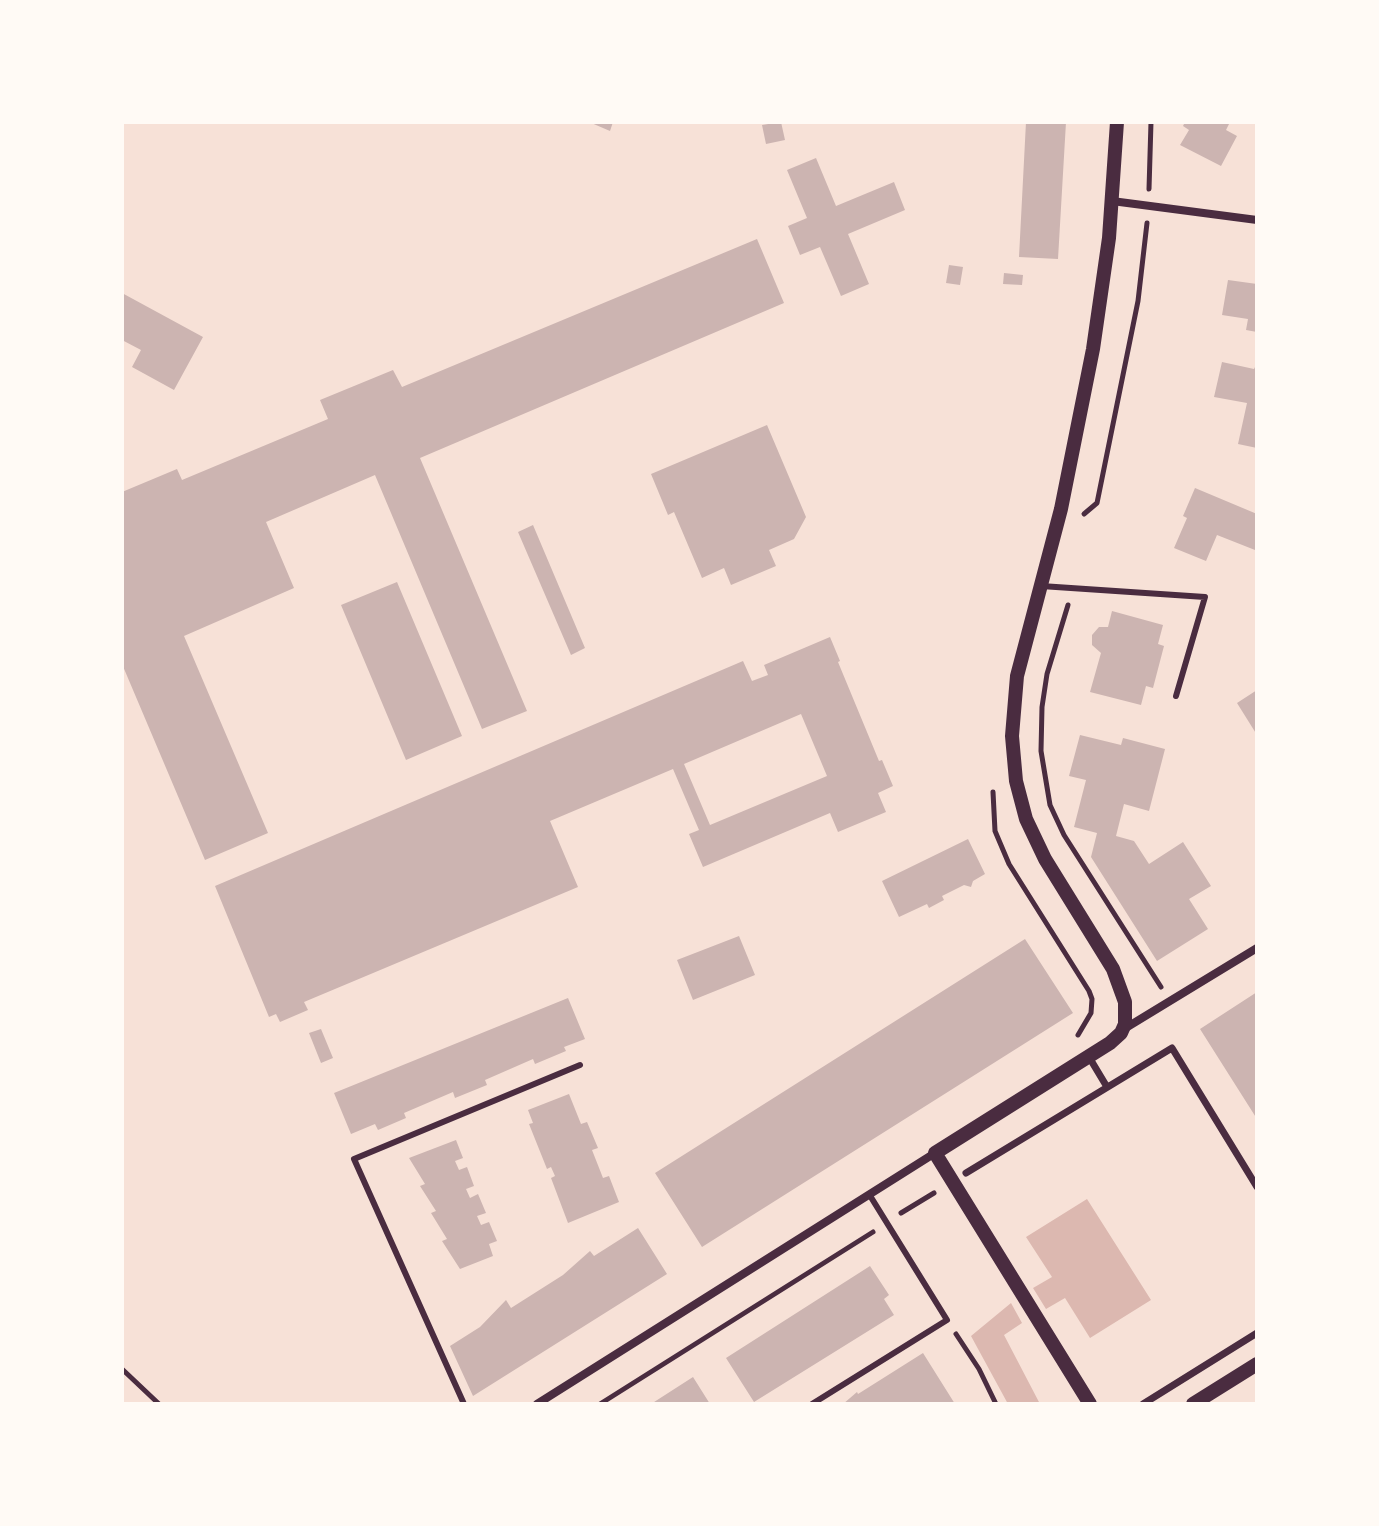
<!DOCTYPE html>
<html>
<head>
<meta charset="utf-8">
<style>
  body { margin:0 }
  #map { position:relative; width:1379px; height:1526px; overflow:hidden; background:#f7e1d7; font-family:"Noto Sans",sans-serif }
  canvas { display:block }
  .frame { position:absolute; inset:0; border:124px solid #fffaf5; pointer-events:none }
</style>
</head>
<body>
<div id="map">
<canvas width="1379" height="1526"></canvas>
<div class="frame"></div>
</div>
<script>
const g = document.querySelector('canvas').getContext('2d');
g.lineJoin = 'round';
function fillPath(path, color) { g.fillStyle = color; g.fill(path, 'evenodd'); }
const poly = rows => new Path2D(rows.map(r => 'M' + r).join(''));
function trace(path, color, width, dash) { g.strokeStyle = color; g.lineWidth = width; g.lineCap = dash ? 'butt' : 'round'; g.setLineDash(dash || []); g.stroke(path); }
fillPath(poly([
  [1087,1199,1151,1300,1090,1338,1065,1298,1046,1309,1033,1288,1052,1277,1026,1237],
  [1011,1303,1022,1323,1004,1335,1040,1404,1008,1404,971,1336]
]), '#dcb8b0');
fillPath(poly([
  [589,122,613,122,610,131],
  [781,122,785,140,766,144,762,125],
  [1026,122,1066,122,1058,259,1019,257],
  [1185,122,1230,122,1226,130,1237,136,1221,166,1180,145,1189,130,1183,126],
  [816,158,836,206,894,182,905,210,848,234,869,284,841,296,820,247,800,255,788,226,807,218,787,170],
  [757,239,784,303,420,458,527,711,482,729,375,475,266,522,294,588,184,636,268,833,205,860,122,664,122,492,177,469,182,480,328,419,320,400,393,370,402,387],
  [949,265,963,267,960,285,946,283],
  [1004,273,1023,275,1022,285,1003,284],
  [1228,280,1257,284,1257,332,1246,330,1248,319,1222,315],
  [122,293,203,337,174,390,132,367,141,350,122,340],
  [1222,362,1254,369,1257,363,1257,448,1238,444,1247,403,1214,397],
  [767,425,806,517,794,539,769,550,776,566,731,585,724,568,702,578,674,512,668,515,651,474],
  [1195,488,1257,514,1255,550,1217,535,1206,561,1174,548,1187,518,1183,516],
  [533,525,585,648,571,655,518,532],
  [397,582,462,736,406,760,341,605],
  [1112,611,1163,625,1158,644,1164,646,1153,688,1146,686,1141,705,1090,692,1101,653,1092,645,1092,635,1099,627,1108,627],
  [830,637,840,661,838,662,879,761,882,760,893,786,878,793,886,812,838,832,830,813,703,867,689,834,699,830,673,769,550,821,578,887,304,1002,308,1010,280,1022,276,1014,269,1017,215,886,743,661,752,681,768,675,764,665],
  [801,714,827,776,710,825,684,764],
  [1257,690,1257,735,1237,703],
  [1080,735,1121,745,1123,738,1165,749,1149,811,1124,804,1116,836,1134,841,1149,864,1183,842,1211,886,1189,899,1208,929,1157,961,1091,857,1097,833,1074,827,1086,780,1069,776],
  [968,839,985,874,973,881,971,887,964,885,942,896,944,900,929,908,927,904,899,917,882,881],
  [739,936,755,975,693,1000,677,960],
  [1025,939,1073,1013,702,1247,655,1173],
  [1257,992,1257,1119,1200,1029],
  [568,998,585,1039,564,1047,566,1051,535,1064,533,1059,485,1080,487,1085,455,1098,453,1092,404,1113,406,1118,378,1130,375,1124,351,1134,334,1093],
  [321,1029,333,1058,321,1063,309,1033],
  [569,1094,581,1124,587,1122,598,1148,592,1150,603,1178,609,1176,619,1202,568,1223,551,1178,555,1176,551,1167,547,1169,529,1124,533,1123,528,1110],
  [456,1140,463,1158,455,1161,459,1170,467,1167,474,1186,466,1189,470,1198,478,1194,486,1213,477,1216,481,1225,489,1222,497,1241,489,1244,493,1256,460,1269,442,1241,447,1239,431,1213,436,1211,420,1186,425,1184,409,1158],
  [638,1228,667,1274,473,1396,450,1346,480,1327,506,1300,511,1308,563,1275,590,1251,594,1256],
  [870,1266,889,1295,884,1299,894,1315,754,1402,726,1358],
  [923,1353,955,1404,843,1404,857,1392,858,1394],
  [693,1377,710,1404,651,1404]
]), '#ccb4b1');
trace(poly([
  [1149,189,1151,122],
  [1084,514,1097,503,1138,301,1147,223],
  [1068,605,1047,674,1042,707,1041,751,1050,805,1064,835,1161,987],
  [993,792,995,831,1009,864,1089,991,1092,999,1091,1013,1078,1035],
  [901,1213,934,1193],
  [956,1334,979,1369,996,1404],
  [122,1369,159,1404],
  [600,1404,873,1232]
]), '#4a2c40', 5);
trace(poly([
  [1041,586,1205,597,1176,696],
  [464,1404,354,1159,580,1065],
  [812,1404,947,1320,869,1194]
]), '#4a2c40', 6);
trace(poly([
  [1089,1057,1107,1087],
  [966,1173,1172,1048,1257,1187],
  [1143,1404,1257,1333]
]), '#4a2c40', 7);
trace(poly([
  [1112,201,1257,220],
  [1124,1029,1257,948],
  [537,1404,935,1153]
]), '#4a2c40', 8);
trace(poly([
  [1090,1404,935,1153,1110,1043,1121,1033,1125,1024,1125,1002,1113,969,1045,859,1026,819,1016,781,1012,736,1017,676,1061,509,1093,349,1109,238,1117,122],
  [1193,1404,1257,1364]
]), '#4a2c40', 14);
</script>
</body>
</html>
